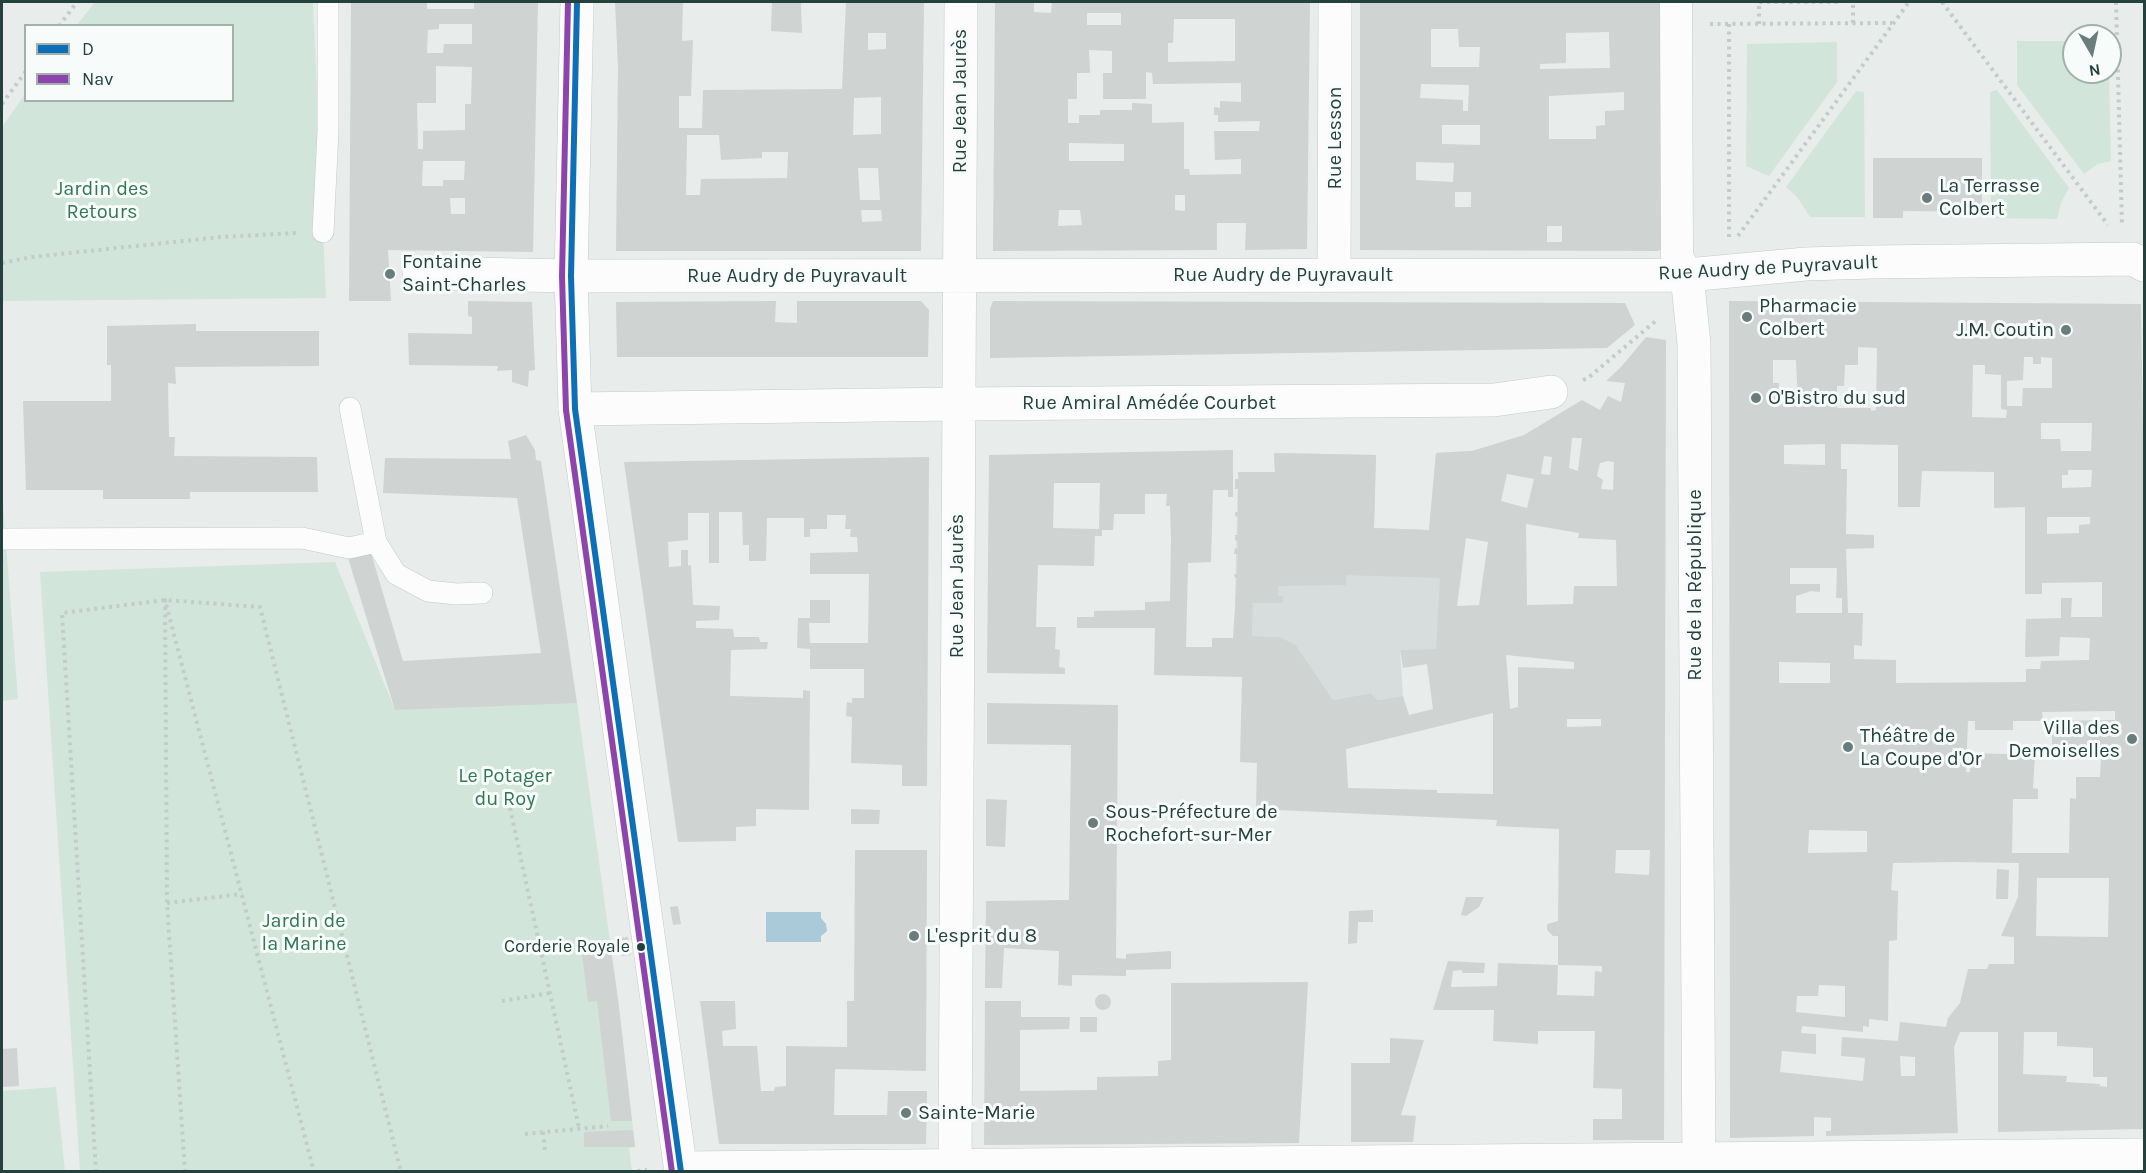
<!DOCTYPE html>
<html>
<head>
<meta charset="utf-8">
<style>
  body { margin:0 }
  #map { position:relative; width:2146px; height:1173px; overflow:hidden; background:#e8eceb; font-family:Karla,sans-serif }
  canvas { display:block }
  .frame { position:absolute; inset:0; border:3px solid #25413e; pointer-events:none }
  .legend { position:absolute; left:24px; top:24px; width:210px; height:78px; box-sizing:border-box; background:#f7fbf9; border:2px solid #a3b1ae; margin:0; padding:8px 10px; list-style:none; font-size:18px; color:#25413e }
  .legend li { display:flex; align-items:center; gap:12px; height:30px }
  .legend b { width:30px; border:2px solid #a3b1ae }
  .north { position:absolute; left:2062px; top:24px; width:60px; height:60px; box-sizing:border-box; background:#f7fbf9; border:2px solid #a3b1ae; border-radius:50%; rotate:171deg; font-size:16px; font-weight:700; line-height:24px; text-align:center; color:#25413e }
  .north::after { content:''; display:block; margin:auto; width:21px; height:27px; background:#697d7b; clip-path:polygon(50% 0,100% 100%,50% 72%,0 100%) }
</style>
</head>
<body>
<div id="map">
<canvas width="2146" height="1173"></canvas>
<div class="frame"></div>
<ul class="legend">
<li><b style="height:8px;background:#0c6fb8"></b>D</li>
<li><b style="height:8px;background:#8e44ad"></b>Nav</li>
</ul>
<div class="north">N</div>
</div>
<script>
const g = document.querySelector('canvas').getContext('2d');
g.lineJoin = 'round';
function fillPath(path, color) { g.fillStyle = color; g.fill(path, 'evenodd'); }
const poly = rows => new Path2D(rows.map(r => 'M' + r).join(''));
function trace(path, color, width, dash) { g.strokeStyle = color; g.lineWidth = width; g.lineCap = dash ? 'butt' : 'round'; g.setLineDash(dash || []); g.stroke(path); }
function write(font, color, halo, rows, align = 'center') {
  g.font = font + ' Karla,sans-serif'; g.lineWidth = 6; g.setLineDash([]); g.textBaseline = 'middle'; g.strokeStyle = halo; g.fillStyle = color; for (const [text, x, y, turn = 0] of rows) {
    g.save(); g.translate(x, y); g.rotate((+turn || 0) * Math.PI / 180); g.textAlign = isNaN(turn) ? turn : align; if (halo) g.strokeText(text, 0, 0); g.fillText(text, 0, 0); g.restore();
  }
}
fillPath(poly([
  [1472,451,1452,649,1400,650,1403,696,1378,700,1371,693,1333,700,1296,645,1280,637,1252,636,1253,604,1235,603,1238,472,1275,472,1274,453,1376,455,1374,528,1429,530,1436,453]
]), '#d6dddc');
fillPath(poly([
  [95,2,313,2,326,298,2,301,2,127,25,94,26,100,232,100,232,26,77,25],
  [2017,41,2074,41,2074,72,2109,72,2111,161,2098,164,2084,174,2017,85],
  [1837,42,1837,82,1769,176,1746,166,1747,44],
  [1997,90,2069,188,2061,203,2057,219,1991,218,1990,92],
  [1856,91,1864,92,1865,217,1810,217,1797,197,1786,187],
  [2,492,18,699,2,701],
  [335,562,395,710,577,702,618,999,635,1147,629,1148,632,1171,80,1171,40,572],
  [56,1087,65,1171,2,1171,2,1091]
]), '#d2e5db');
fillPath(poly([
  [766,912,821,912,821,918,826,924,827,931,821,936,821,942,766,942]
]), '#aacad9');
fillPath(poly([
  [351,2,427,2,427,9,474,9,474,2,538,2,533,252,388,250,391,301,349,301],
  [439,24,472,24,472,44,444,44,443,53,427,53,428,30,439,29],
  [436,66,472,67,471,104,465,104,465,130,423,131,423,149,418,149,417,103,436,103],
  [423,161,465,161,464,180,443,180,443,186,422,186],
  [450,198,465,198,465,214,451,214],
  [615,2,683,2,682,41,693,40,691,96,679,96,679,128,702,128,703,90,842,89,846,2,924,2,921,251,616,251,618,66],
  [868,33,886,33,886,49,868,50],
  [881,97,881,134,853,135,854,98],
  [687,135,719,135,721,160,762,158,762,152,788,152,787,178,701,179,700,195,686,195],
  [858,168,878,168,880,200,860,200],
  [861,210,881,210,882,221,862,222],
  [772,2,801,2,802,33,771,31],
  [995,2,1034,2,1034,12,1051,13,1052,2,1310,2,1307,249,1245,250,1246,223,1217,223,1217,250,993,251],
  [1087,13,1121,13,1121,25,1087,25],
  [1174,19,1235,19,1235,61,1168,62,1168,43,1173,43],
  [1089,50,1112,51,1112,73,1103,73,1103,99,1146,99,1146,72,1152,73,1153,84,1241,83,1241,102,1220,101,1220,108,1214,107,1214,115,1218,115,1218,122,1260,121,1259,131,1214,131,1215,160,1241,159,1241,174,1190,175,1189,169,1184,169,1184,122,1152,123,1152,104,1132,103,1132,110,1100,110,1100,115,1079,115,1079,123,1068,123,1068,99,1077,99,1077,73,1090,73],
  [1069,143,1124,144,1124,161,1069,161],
  [1175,195,1185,195,1185,211,1175,210],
  [1059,210,1080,210,1082,225,1058,226],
  [1360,2,1667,2,1664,248,1658,251,1360,250],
  [1431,29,1458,29,1459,47,1480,47,1479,67,1431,67],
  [1609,32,1610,68,1540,69,1540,64,1566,63,1566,33],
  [1421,84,1469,85,1468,111,1463,111,1463,100,1420,98],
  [1624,92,1624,110,1605,111,1605,125,1596,126,1596,139,1549,139,1549,96],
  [1442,125,1480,125,1480,145,1442,144],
  [1416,162,1454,163,1453,182,1416,180],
  [1455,192,1471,192,1471,207,1455,207],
  [1547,226,1562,226,1562,242,1547,242],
  [1873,158,1982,158,1982,212,1903,211,1903,218,1873,218],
  [468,301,532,302,535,370,529,371,528,387,512,382,512,370,497,371,498,366,409,365,408,333,472,334,472,317,468,316],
  [776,301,775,322,797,323,797,301,921,301,929,310,928,357,617,357,616,302],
  [993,301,1625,303,1635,325,1607,348,990,358,990,309],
  [1729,301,2141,304,2144,501,2144,1129,1998,1132,1998,1032,1960,1032,1954,1047,1958,1133,1826,1136,1826,1131,1831,1131,1831,1118,1814,1117,1814,1136,1730,1138],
  [1858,347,1877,348,1876,410,1871,411,1871,408,1837,408,1837,386,1844,386,1845,365,1858,365],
  [2024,357,2033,357,2033,364,2041,364,2041,357,2052,358,2052,388,2023,388,2022,406,2007,406,2007,381,2023,380],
  [1773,360,1796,360,1798,404,1778,404,1779,383,1773,383],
  [1973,365,1985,365,1985,374,2001,375,2001,409,2007,410,2006,418,1972,417],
  [2041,423,2092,423,2091,451,2061,451,2060,439,2041,439],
  [1825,444,1825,465,1784,464,1784,445],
  [1841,444,1898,445,1898,507,1920,507,1922,471,1994,472,1994,508,2025,507,2025,594,2042,594,2042,583,2102,582,2102,617,2071,617,2072,598,2061,598,2061,618,2026,619,2025,657,2059,656,2060,637,2090,638,2089,660,2041,661,2040,669,2026,669,2026,682,1896,683,1896,660,1854,659,1854,645,1862,646,1863,613,1848,613,1846,549,1874,548,1874,535,1846,534,1847,469,1841,469],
  [2068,470,2092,470,2091,487,2062,488,2062,475,2068,475],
  [2047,517,2090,517,2090,524,2079,525,2079,533,2047,534],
  [1790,568,1837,568,1836,598,1842,598,1842,613,1796,613,1796,596,1811,591,1820,592,1820,584,1790,584],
  [1779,662,1830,663,1830,683,1779,683],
  [2115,711,2115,720,2047,721,2047,737,2052,737,2052,755,2101,756,2100,777,2076,777,2076,799,2070,798,2069,853,2012,853,2013,799,2038,799,2038,789,2033,788,2035,755,1971,753,1970,772,1966,772,1968,721,1975,721,1975,730,2013,730,2013,721,2043,721,2042,712],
  [1809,830,1867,831,1867,852,1808,853],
  [1954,862,2019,863,2018,897,2001,936,2014,937,2014,964,1989,964,1987,969,1968,969,1960,1003,1948,1018,1946,1027,1900,1022,1898,1041,1842,1037,1841,1056,1865,1058,1863,1081,1780,1072,1782,1051,1816,1054,1816,1034,1801,1033,1802,1026,1863,1032,1863,1026,1869,1027,1869,1019,1888,1021,1889,941,1897,940,1898,891,1891,890,1893,863],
  [2037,878,2109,878,2108,937,2036,936],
  [1819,985,1845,986,1845,1017,1796,1012,1797,996,1818,996],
  [2024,1032,2057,1032,2057,1046,2093,1048,2093,1077,2107,1077,2107,1087,2100,1086,2100,1084,2066,1082,2067,1076,2023,1074],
  [1900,1056,1915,1057,1915,1076,1901,1076],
  [196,324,196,331,319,331,319,366,175,367,176,384,168,383,169,437,175,437,174,456,317,457,318,492,190,492,190,499,103,499,103,490,26,490,23,401,111,401,111,365,107,365,107,326],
  [1646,337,1666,340,1664,1140,1593,1140,1593,1119,1622,1119,1622,1089,1593,1088,1595,1031,1538,1031,1538,1044,1493,1041,1494,1010,1433,1010,1448,961,1485,963,1484,973,1462,973,1462,970,1453,971,1451,987,1497,986,1498,963,1558,965,1557,995,1594,996,1595,971,1602,972,1602,966,1558,965,1558,936,1553,936,1547,930,1547,924,1558,921,1559,829,1496,826,1497,820,1256,809,1257,763,1240,762,1242,677,1154,675,1155,628,1077,628,1077,617,1094,617,1094,611,1145,610,1145,602,1170,601,1171,538,1170,506,1166,506,1167,494,1145,494,1145,514,1114,514,1113,530,1102,530,1102,536,1095,536,1094,566,1038,565,1036,627,1056,627,1055,649,1060,650,1059,667,1065,668,1065,674,987,673,989,455,1233,450,1233,497,1228,497,1228,490,1213,490,1211,562,1188,563,1186,647,1212,647,1212,638,1233,638,1237,578,1235,578,1234,574,1237,574,1238,554,1234,554,1235,548,1238,549,1238,541,1235,540,1235,535,1238,535,1238,517,1235,516,1235,512,1238,512,1238,489,1235,489,1235,479,1239,479,1238,472,1275,472,1274,453,1376,455,1374,528,1429,530,1436,453,1472,451,1524,435,1582,400,1600,410,1608,396,1621,402,1625,383,1606,381,1621,367],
  [1572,438,1582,438,1578,471,1569,468],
  [1544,456,1552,457,1550,475,1541,474],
  [1608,461,1614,462,1613,490,1601,489,1603,480,1597,476,1600,463],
  [1507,474,1534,479,1527,508,1501,501],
  [1054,483,1100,483,1099,529,1053,528],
  [1526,524,1579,533,1578,538,1616,540,1617,586,1574,586,1573,604,1527,605],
  [1466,538,1488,542,1479,605,1457,606],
  [1346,575,1440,578,1436,649,1400,650,1403,668,1427,664,1433,709,1409,715,1403,696,1378,700,1371,693,1333,700,1296,645,1280,637,1252,636,1253,603,1283,603,1283,596,1278,596,1278,586,1346,585],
  [1506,655,1574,662,1574,669,1518,667,1518,707,1510,709],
  [1493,713,1493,794,1437,793,1437,790,1348,788,1346,749],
  [1567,719,1601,719,1601,726,1567,727],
  [1616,850,1650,850,1649,875,1615,873],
  [526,435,535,450,536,460,541,461,577,703,395,710,348,558,371,553,403,661,541,653,517,498,383,493,385,458,511,459,508,441],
  [929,457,927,786,902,786,902,765,851,763,852,717,846,716,847,702,852,703,852,698,864,698,864,669,810,669,810,649,797,648,798,618,810,618,810,600,830,600,830,623,809,623,810,643,868,643,869,574,810,574,810,553,858,552,857,537,850,537,851,529,845,529,846,515,827,515,827,529,810,529,810,537,804,537,804,518,767,518,766,561,749,561,749,545,743,545,742,512,719,512,719,563,709,563,709,513,688,513,688,540,668,542,669,567,681,566,681,550,688,550,688,566,691,565,693,605,720,606,719,620,696,621,696,628,733,629,734,637,759,637,760,642,768,642,767,649,731,650,730,696,803,698,803,690,810,691,809,810,756,809,756,826,736,827,736,841,678,842,624,462],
  [987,703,1118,705,1116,958,1126,959,1126,954,1171,951,1171,969,1126,970,1126,976,1072,975,1072,986,1058,985,1059,951,1004,948,1002,988,985,988,986,901,1069,900,1071,745,987,744],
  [986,799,1007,800,1005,847,986,846],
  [851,809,880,810,879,824,851,824],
  [855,850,927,850,926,1071,835,1069,834,1115,887,1115,888,1091,927,1091,926,1144,719,1144,700,1001,735,1001,736,1029,722,1031,723,1046,757,1046,761,1091,774,1091,775,1087,786,1086,786,1046,847,1047,847,1001,854,1001],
  [1997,869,2009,870,2008,899,1996,899],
  [1466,897,1484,897,1479,907,1466,916,1461,915],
  [678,906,681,924,673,925,670,907],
  [1373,910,1373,922,1358,922,1357,943,1348,944,1349,911],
  [628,937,631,955,622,956,620,938],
  [610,944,618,999,632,1121,611,1121,597,1001,588,1002,581,946],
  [1308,982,1299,1143,984,1145,985,1001,1021,1001,1021,1017,1070,1017,1069,1029,1020,1030,1020,1091,1097,1090,1097,1077,1158,1076,1158,1061,1171,1060,1171,983],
  '1095 1002a8 8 0 1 1 16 0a8 8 0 1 1-16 0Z',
  [1080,1017,1097,1017,1097,1032,1080,1032],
  [1390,1038,1424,1040,1401,1115,1416,1116,1413,1142,1351,1142,1351,1063,1390,1063],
  [17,1048,19,1086,2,1087,2,1049],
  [633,1130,635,1147,584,1147,584,1132]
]), '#cfd3d2');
const service = poly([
  [323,232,328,131,328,2],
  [2,539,302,538,349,548,376,542,350,408],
  [376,542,396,574,428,591,456,594,482,593]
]);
const pedestrian = poly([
  [1676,2,1677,257,1687,275]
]);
const minor = poly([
  [419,273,571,276,1687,275,1806,264,1872,262,2133,259,2144,265],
  [1334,275,1335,2],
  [1687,275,1694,344,1699,1172],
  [575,409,958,404,1494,400,1551,392],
  [681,1168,2144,1155],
  [955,1172,961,2]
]);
const secondary = poly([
  [577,2,571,276,575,409,681,1172]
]);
trace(service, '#c5c9c8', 22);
trace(pedestrian, '#c5c9c8', 33);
trace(minor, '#c5c9c8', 34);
trace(secondary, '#c4cac9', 34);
trace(poly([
  [1942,2,2108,225],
  [2116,2,2122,226],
  [1853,23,1853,2],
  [1710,24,1892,23],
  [1759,24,1759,2,1838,2],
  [59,26,77,2],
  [2,104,26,71],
  [1738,236,1909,2],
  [1729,237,1729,24],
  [2,263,32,257,221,237,296,233],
  [1583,380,1588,378,1658,319],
  [510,808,579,1128],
  [167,903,242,894],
  [541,954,575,949],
  [502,1001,550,993],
  [543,1132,545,1150],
  [525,1134,608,1126],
  [96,1172,62,613,165,600,260,607,401,1172],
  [185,1172,167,903,165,600,314,1172],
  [630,1172,647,1170]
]), '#c3cbcb', 4, [3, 4.5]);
trace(service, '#fcfcfc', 21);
trace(pedestrian, '#fcfcfc', 32);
trace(minor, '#fcfcfc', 33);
trace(secondary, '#fcfcfc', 33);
trace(poly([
  [577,2,571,276,575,409,681,1172]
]), '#0c6fb8', 6);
trace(poly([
  [568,2,562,276,566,410,672,1172]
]), '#8e44ad', 6);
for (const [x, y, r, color] of [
  [1927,198,6,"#697d7b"],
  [390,274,6,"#697d7b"],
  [1747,317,6,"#697d7b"],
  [2066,330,6,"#697d7b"],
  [1756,398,6,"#697d7b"],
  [2132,739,6,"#697d7b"],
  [1848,747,6,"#697d7b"],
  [1093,823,6,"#697d7b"],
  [914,936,6,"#697d7b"],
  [641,947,5,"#25413e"],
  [906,1113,6,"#697d7b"]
]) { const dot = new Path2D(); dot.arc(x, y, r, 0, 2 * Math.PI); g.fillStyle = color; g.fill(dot); trace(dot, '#f7fbf9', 2); }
write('18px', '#25413e', '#f7fbf9', [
  ["Corderie Royale",630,947]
], 'right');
write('20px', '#25413e', '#f7fbf9', [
  ["Rue Jean Jaurès",960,101,-90],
  ["Rue Lesson",1335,138,-90],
  ["Rue Audry de Puyravault",1768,268,-3],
  ["Rue Audry de Puyravault",1283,275],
  ["Rue Audry de Puyravault",797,276],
  ["Rue Amiral Amédée Courbet",1149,403],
  ["Rue de la République",1695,585,-90],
  ["Rue Jean Jaurès",957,586,-90]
]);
write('20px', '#25413e', '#f7fbf9', [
  ["La Terrasse",1939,186],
  ["Colbert",1939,209],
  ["Fontaine",402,262],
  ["Saint-Charles",402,285],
  ["Pharmacie",1759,306],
  ["Colbert",1759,329],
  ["J.M. Coutin",2054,330,"right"],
  ["O'Bistro du sud",1768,398],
  ["Villa des",2120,728,"right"],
  ["Demoiselles",2120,751,"right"],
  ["Théâtre de",1860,736],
  ["La Coupe d'Or",1860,759],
  ["Sous-Préfecture de",1105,812],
  ["Rochefort-sur-Mer",1105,835],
  ["L'esprit du 8",926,936],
  ["Sainte-Marie",918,1113]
], 'left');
write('20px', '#307759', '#f7fbf9', [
  ["Jardin des",102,189],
  ["Retours",102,212],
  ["Le Potager",505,776],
  ["du Roy",505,799],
  ["Jardin de",304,921],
  ["la Marine",304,944]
]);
</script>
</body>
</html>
